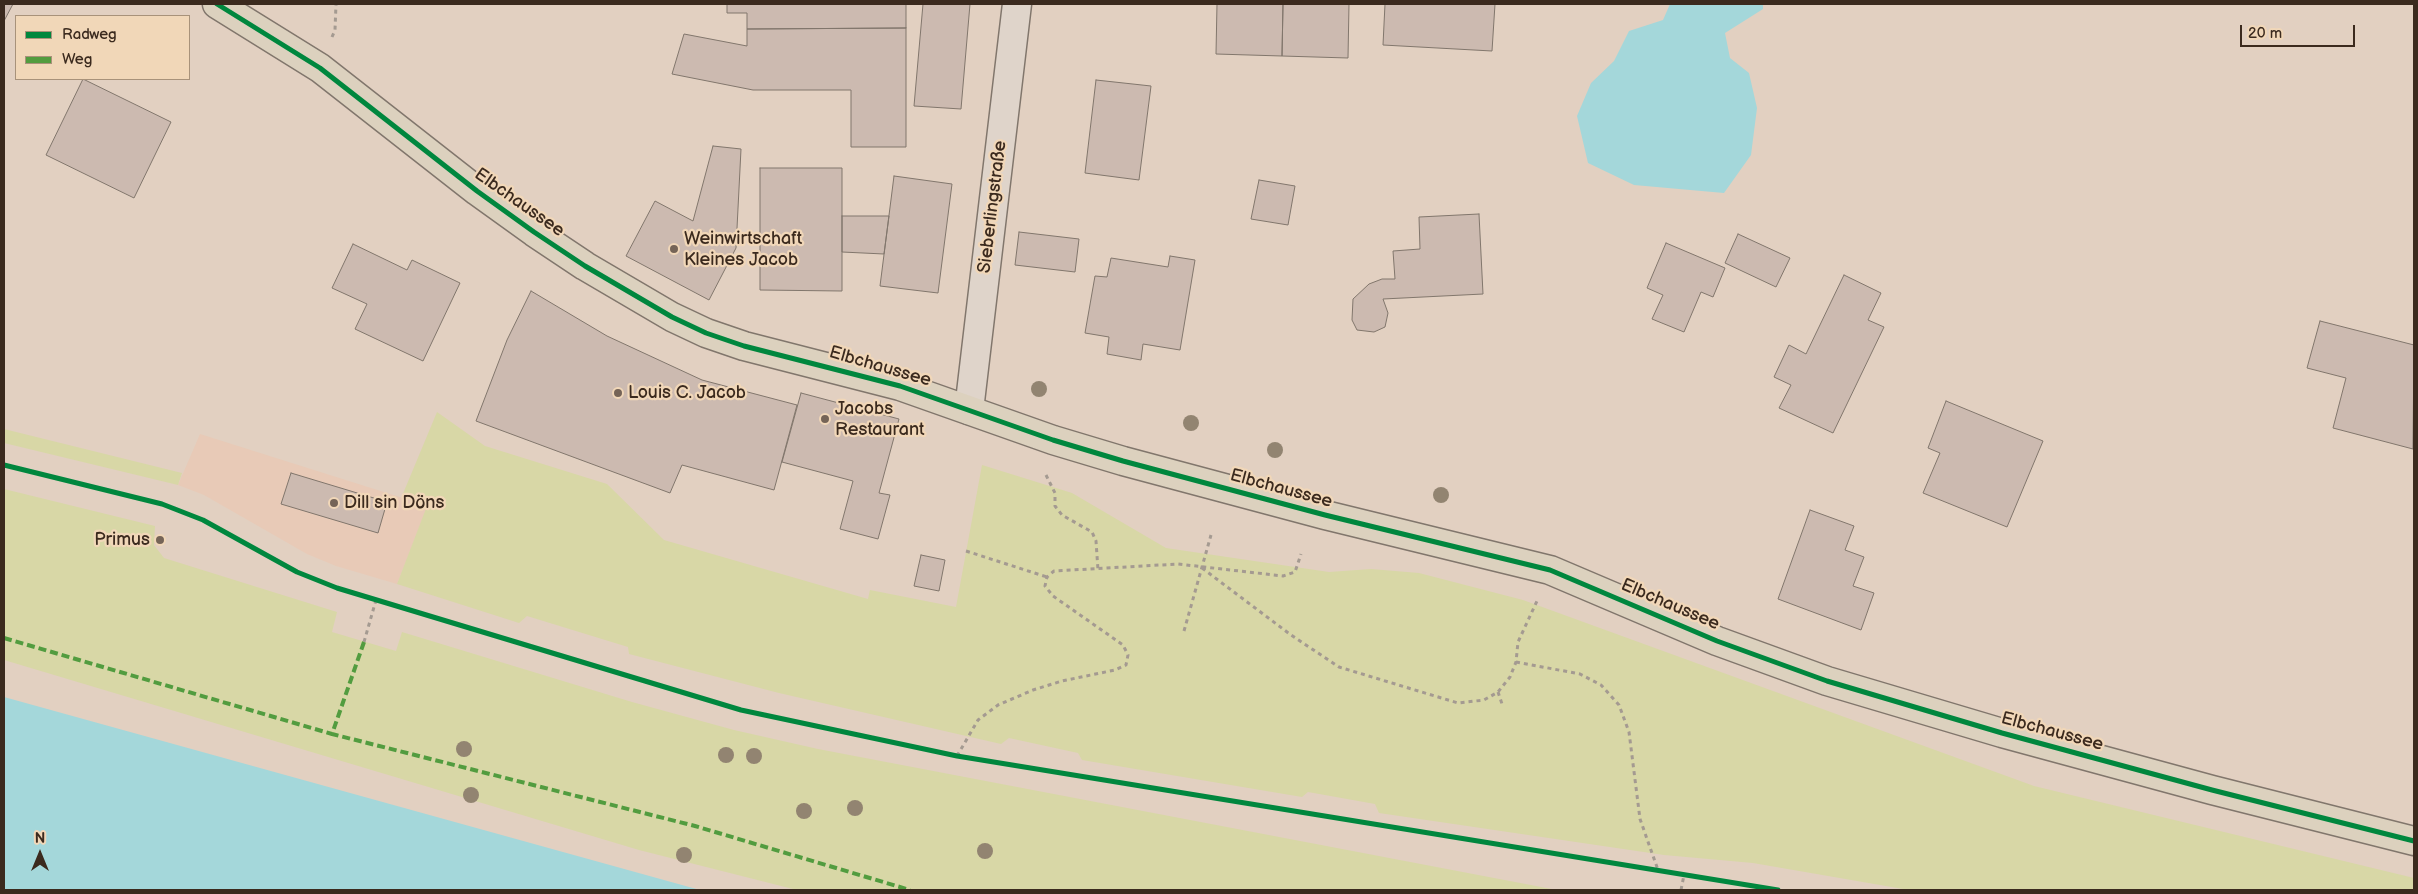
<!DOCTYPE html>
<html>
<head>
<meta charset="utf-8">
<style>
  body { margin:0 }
  #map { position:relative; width:2418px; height:894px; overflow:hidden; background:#e2d0c1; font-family:"Balsamiq Sans",sans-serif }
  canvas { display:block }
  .frame { position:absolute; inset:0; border:5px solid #3b2a1e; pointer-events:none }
  .legend { position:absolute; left:15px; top:15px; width:175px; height:65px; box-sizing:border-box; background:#f1d7b8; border:1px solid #a8927a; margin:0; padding:6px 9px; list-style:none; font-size:15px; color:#3b2a1e }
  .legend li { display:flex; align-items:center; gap:10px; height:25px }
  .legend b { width:25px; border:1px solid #a8927a }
  .north { position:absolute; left:15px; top:829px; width:50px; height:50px; -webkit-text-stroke:4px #f1d7b8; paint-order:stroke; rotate:0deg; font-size:14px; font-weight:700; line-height:20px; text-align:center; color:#3b2a1e }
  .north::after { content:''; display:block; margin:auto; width:18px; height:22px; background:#3b2a1e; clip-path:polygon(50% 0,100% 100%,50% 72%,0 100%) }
  .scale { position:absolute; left:2240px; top:25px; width:115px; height:22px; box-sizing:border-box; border:2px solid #3b2a1e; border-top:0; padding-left:6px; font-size:15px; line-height:18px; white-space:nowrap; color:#3b2a1e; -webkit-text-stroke:4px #f1d7b8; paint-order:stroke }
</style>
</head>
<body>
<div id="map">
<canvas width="2418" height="894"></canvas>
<div class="frame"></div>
<ul class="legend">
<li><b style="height:6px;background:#00873e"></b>Radweg</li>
<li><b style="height:6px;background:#529c3f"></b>Weg</li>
</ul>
<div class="north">N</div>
<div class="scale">20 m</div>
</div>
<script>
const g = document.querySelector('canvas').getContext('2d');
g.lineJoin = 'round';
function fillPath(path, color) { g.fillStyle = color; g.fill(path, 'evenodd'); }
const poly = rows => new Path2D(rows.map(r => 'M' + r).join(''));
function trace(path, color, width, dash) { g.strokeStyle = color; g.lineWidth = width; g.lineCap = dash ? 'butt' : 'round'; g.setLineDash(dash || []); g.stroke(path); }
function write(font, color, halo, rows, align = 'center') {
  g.font = font + ' "Balsamiq Sans",sans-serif'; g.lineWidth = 4.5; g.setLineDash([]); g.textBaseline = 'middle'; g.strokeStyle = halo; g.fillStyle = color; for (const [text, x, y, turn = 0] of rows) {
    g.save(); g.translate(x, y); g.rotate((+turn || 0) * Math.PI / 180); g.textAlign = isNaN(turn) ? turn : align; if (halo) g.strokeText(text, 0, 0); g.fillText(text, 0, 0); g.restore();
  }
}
fillPath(poly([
  [200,434,428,506,397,584,336,566,307,554,204,495,178,485]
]), '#e8cab7');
fillPath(poly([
  [437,412,485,446,607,484,664,540,868,599,870,590,956,607,982,465,1072,493,1166,548,1329,572,1371,569,1419,573,1523,600,2034,786,2414,878,2414,890,1909,890,1753,863,1664,855,1379,813,1375,804,1308,792,1302,797,1082,760,1078,753,1009,738,1001,744,779,693,629,654,628,647,527,616,519,623,397,584,427,506,402,496],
  [4,429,182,473,178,485,4,443],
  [4,489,155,526,154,545,164,558,337,612,332,632,396,651,402,632,632,702,734,730,818,749,1557,890,797,890,639,850,4,660]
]), '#d8d7a6');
fillPath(poly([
  [1670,4,1763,4,1763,9,1725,33,1730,58,1749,73,1757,108,1751,155,1724,193,1634,185,1588,163,1577,116,1591,83,1614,61,1629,31,1663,20],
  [4,697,700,890,4,890]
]), '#a4d7da');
const building = poly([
  [4,4,13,4,4,21,4,4],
  [727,4,906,4,906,28,747,29,747,13,727,13,727,4],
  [923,4,970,4,961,109,914,106,923,4],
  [1217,4,1283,4,1282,56,1216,54,1217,4],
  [1283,4,1349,4,1348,58,1282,56,1283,4],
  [1385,4,1495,4,1492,51,1383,45,1385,4],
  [906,28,906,147,851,147,851,90,753,90,672,74,684,34,747,46,747,29,906,28],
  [83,79,171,122,134,198,46,155,83,79],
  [1096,80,1151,86,1139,180,1085,173,1096,80],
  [713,146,741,149,736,248,709,300,626,256,655,201,693,221,713,146],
  [760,168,842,168,842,291,760,290,760,168],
  [894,176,952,184,938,293,880,286,894,176],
  [1259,180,1295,186,1288,225,1251,219,1259,180],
  [1479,214,1483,294,1383,299,1388,313,1385,327,1374,332,1357,330,1352,320,1353,299,1369,284,1382,279,1395,279,1393,251,1420,249,1419,217,1479,214],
  [842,216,889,216,884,254,842,252,842,216],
  [1019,232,1079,239,1075,272,1015,265,1019,232],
  [1738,234,1790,258,1776,287,1725,263,1738,234],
  [1666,243,1725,268,1713,297,1701,292,1684,332,1652,319,1663,295,1647,288,1666,243],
  [353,244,407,270,412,260,460,283,423,361,355,329,367,304,332,288,353,244],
  [1170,256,1195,260,1180,350,1143,344,1141,360,1107,354,1109,337,1085,333,1095,276,1107,277,1111,258,1168,267,1170,256],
  [1844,275,1881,293,1868,320,1884,327,1833,433,1779,408,1791,385,1774,377,1789,345,1806,354,1844,275],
  [531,291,607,336,702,380,797,405,774,490,682,465,670,493,476,421,507,340,531,291],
  [2320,321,2414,345,2413,449,2333,428,2346,378,2307,368,2320,321],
  [801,393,899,419,879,493,890,495,878,539,840,529,853,481,782,462,801,393],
  [1946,401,2043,441,2007,527,1923,493,1940,453,1928,448,1946,401],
  [291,473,387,502,378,533,281,504,291,473],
  [1810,510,1854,526,1845,550,1864,557,1853,586,1874,593,1861,630,1778,599,1810,510],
  [921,555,945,560,939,591,914,586,921,555]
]);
fillPath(building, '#ccbab0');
trace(building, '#81766c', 1);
const minor = poly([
  [969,410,1017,4]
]);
const major = poly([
  [217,4,320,68,477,191,534,232,585,266,672,317,706,333,744,346,900,386,1053,440,1123,461,1325,515,1550,570,1717,641,1827,681,2002,733,2212,790,2414,841]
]);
trace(minor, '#81766c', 31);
trace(major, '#81766c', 31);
trace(poly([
  [332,37,335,30,336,4],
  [1046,475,1055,493,1055,506,1062,515,1092,532,1096,541,1098,570],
  [966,551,1047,577],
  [1202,568,1291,635,1339,667,1458,703,1484,700,1498,692,1510,677,1516,662,1518,642,1537,601],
  [1184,631,1211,535],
  [364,642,376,600],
  [1516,662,1580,674,1601,685,1619,705,1629,732,1640,819,1658,870],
  [1498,692,1503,707],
  [957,756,978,720,998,705,1033,690,1062,681,1115,670,1126,665,1128,655,1123,645,1053,596,1045,586,1047,577,1054,571,1178,564,1283,576,1295,572,1301,554],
  [1681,890,1684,875]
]), '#a49a91', 3, [4, 4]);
trace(minor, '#dfd4ca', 28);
trace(major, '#dcd1be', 28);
trace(poly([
  [4,638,332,734],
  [364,642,332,734,695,826,910,890]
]), '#529c3f', 4, [8, 4]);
trace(poly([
  [217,4,320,68,477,191,534,232,585,266,672,317,706,333,744,346,900,386,1053,440,1123,461,1325,515,1550,570,1717,641,1827,681,2002,733,2212,790,2414,841],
  [4,465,162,504,203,520,297,572,337,588,741,710,957,756,1778,890]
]), '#00873e', 5);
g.fillStyle = '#928471';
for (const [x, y] of [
  [1039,389],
  [1191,423],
  [1275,450],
  [1441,495],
  [464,749],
  [726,755],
  [754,756],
  [471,795],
  [855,808],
  [804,811],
  [985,851],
  [684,855]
]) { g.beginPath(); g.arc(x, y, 8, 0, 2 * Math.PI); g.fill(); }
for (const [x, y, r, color] of [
  [674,249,5,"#756457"],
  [618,393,5,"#756457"],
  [825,419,5,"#756457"],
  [334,503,5,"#756457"],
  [160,540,5,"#756457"]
]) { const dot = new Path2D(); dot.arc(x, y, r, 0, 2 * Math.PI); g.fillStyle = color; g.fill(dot); trace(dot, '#f1d7b8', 2); }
write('18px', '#3b2a1e', '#f1d7b8', [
  ["Elbchaussee",519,203,35],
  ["Sieberlingstraße",993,207,-83],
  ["Elbchaussee",880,367,16],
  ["Elbchaussee",1281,489,15],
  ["Elbchaussee",1670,605,23],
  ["Elbchaussee",2052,732,15]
]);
write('18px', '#3b2a1e', '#f1d7b8', [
  ["Weinwirtschaft",684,239],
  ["Kleines Jacob",684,260],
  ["Louis C. Jacob",628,393],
  ["Jacobs",835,409],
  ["Restaurant",835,430],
  ["Dill sin Döns",344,503],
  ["Primus",150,540,"right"]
], 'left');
</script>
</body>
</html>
